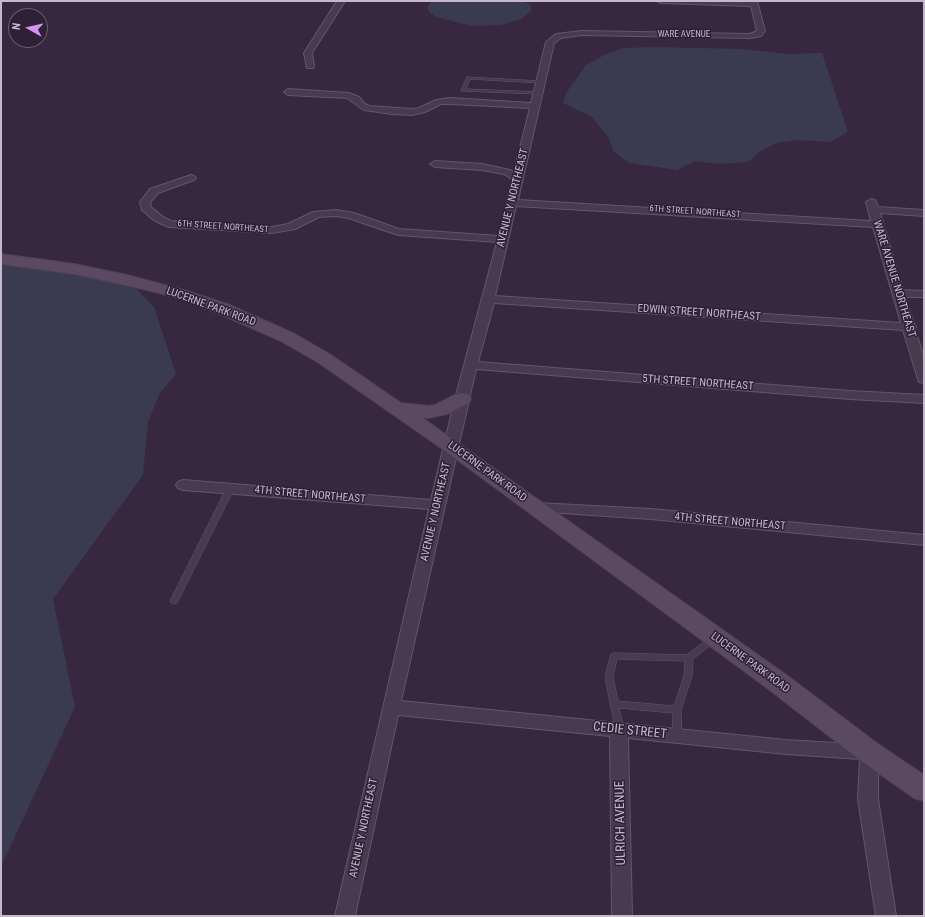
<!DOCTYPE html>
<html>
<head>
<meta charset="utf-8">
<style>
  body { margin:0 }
  #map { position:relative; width:925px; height:917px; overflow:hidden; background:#37273f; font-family:"Roboto Condensed",sans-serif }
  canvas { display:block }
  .frame { position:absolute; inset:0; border:2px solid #c4b8ca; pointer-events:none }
  .north { position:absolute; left:8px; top:8px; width:40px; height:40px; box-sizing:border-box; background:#2e2035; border:1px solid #6a5d71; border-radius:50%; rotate:278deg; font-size:11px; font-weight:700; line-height:16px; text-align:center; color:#c4b8ca }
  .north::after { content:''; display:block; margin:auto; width:14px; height:18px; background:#d594f3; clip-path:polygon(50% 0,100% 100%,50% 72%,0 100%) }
</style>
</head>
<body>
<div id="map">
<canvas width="925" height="917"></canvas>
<div class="frame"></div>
<div class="north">N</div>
</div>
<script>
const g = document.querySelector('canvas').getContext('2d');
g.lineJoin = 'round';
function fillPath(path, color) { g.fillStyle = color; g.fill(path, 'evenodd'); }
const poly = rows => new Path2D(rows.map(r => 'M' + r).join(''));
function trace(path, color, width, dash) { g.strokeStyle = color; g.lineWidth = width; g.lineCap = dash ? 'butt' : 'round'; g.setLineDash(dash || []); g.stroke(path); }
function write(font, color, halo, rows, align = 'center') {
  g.font = font + ' "Roboto Condensed",sans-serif'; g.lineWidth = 3; g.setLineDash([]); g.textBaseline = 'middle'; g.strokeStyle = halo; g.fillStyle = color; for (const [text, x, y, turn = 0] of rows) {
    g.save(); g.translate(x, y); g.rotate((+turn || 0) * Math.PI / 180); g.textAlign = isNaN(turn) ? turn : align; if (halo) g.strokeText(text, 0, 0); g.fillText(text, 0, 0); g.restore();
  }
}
fillPath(poly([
  [433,1,522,1,531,5,531,11,521,19,501,25,472,26,436,17,428,11,428,5],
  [653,47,741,49,789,54,822,53,848,132,830,142,797,140,777,143,762,150,748,162,718,164,695,161,677,170,629,163,614,152,608,137,592,117,563,103,566,93,586,65,604,55,623,48],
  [1,265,52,269,134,286,154,307,176,374,160,393,148,422,143,475,53,599,75,707,1,867]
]), '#3a3b50');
const service = poly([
  [467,77,540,81,542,82,540,83,470,79,466,89,540,92,540,94,538,94,462,91,461,90,467,77],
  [227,487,233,487,234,489,177,603,174,604,171,603,170,601,227,487],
  [714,635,717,636,718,638,717,640,693,659,692,676,681,710,682,736,680,739,677,740,674,739,672,736,673,713,619,708,624,730,622,733,619,734,616,733,605,677,611,654,614,653,687,655,711,636,714,635],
  [617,659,685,661,684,676,674,706,618,701,613,677,617,659]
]);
const minor = poly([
  [337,1,345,1,312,53,314,66,313,68,307,68,304,53,337,1],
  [657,1,757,1,765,31,761,36,750,38,582,35,561,38,554,43,518,200,871,221,866,202,871,199,875,200,878,207,924,210,924,216,880,213,903,290,924,291,924,297,905,297,914,324,916,327,915,329,924,358,924,383,919,382,918,379,903,330,494,303,478,362,850,391,924,395,924,403,850,399,476,369,401,701,786,740,869,745,876,747,878,752,878,799,896,916,876,916,858,799,860,759,786,754,628,738,632,916,612,916,610,736,398,715,355,916,335,916,429,509,183,490,178,488,176,485,178,482,183,480,431,500,455,399,497,242,398,235,348,218,336,216,319,217,295,229,272,233,169,227,155,221,142,210,140,202,150,189,191,175,194,176,196,178,194,180,158,193,150,202,151,207,163,217,171,221,272,227,288,224,313,212,336,210,354,213,399,229,499,236,512,179,504,174,482,170,435,167,430,164,435,161,482,164,510,170,514,172,530,108,450,104,441,104,425,112,412,115,392,114,364,110,347,98,288,95,284,92,288,89,349,93,359,97,365,104,369,106,412,109,419,108,436,100,450,98,531,103,546,42,556,34,582,31,750,34,757,31,751,6,661,3,657,1],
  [516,206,873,227,901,323,495,296,516,206],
  [537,503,651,509,924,535,924,545,651,519,532,511,530,508,532,505,537,503]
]);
const secondary = poly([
  [1,254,74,264,127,275,187,291,227,304,293,333,331,355,401,403,428,406,435,405,455,395,462,393,469,395,471,399,469,403,447,414,428,418,421,417,785,674,878,744,924,775,924,801,914,798,860,760,767,688,444,450,319,363,281,341,215,312,175,297,126,285,74,274,1,264,1,254]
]);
trace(service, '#64566a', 1);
trace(minor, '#64566a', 2);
trace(secondary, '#4f4256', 2);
fillPath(service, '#493b4f');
fillPath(minor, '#493b4f');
fillPath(secondary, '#5b4962');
write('9px', '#c4b8ca', '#2e2035', [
  ["WARE AVENUE",684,35],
  ["6TH STREET NORTHEAST",695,212,4],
  ["6TH STREET NORTHEAST",223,227,4]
]);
write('11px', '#c4b8ca', '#2e2035', [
  ["AVENUE Y NORTHEAST",513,198,-76],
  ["WARE AVENUE NORTHEAST",894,279,73],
  ["LUCERNE PARK ROAD",211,307,20],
  ["EDWIN STREET NORTHEAST",699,313,4],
  ["5TH STREET NORTHEAST",698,383,4],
  ["LUCERNE PARK ROAD",487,472,36],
  ["4TH STREET NORTHEAST",310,495,5],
  ["AVENUE Y NORTHEAST",436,512,-77],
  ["4TH STREET NORTHEAST",730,522,5],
  ["LUCERNE PARK ROAD",750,663,36],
  ["AVENUE Y NORTHEAST",364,828,-78]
]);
write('13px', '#c4b8ca', '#2e2035', [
  ["CEDIE STREET",630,731,6],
  ["ULRICH AVENUE",621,823,-91]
]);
</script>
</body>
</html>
